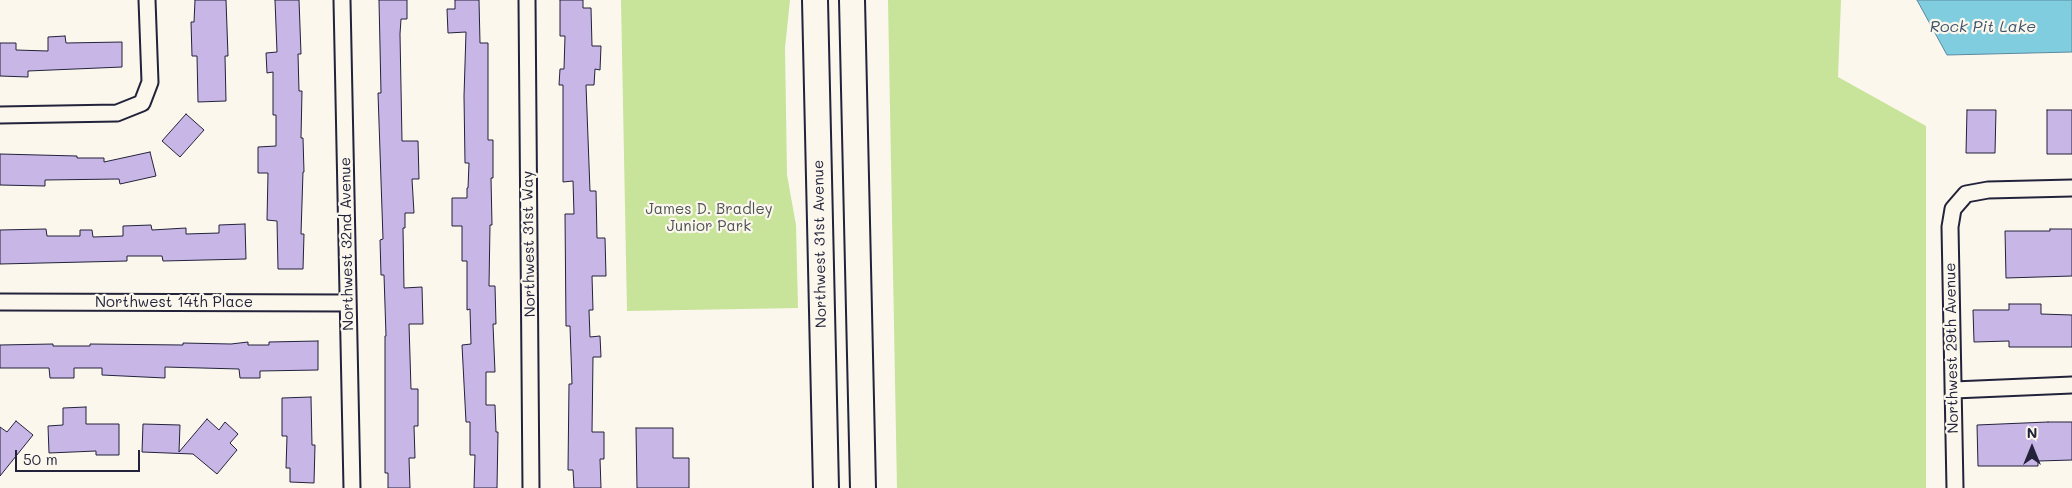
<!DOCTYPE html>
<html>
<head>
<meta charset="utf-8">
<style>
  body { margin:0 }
  #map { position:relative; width:2072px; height:488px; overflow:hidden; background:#fbf7ec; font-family:Mali,sans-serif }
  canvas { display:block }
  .north { position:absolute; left:2007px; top:423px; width:50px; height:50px; -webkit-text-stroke:4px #fbf7ec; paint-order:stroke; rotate:0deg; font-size:14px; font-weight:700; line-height:20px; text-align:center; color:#22223b }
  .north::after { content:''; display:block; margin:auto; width:18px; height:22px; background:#22223b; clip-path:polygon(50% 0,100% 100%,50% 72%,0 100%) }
  .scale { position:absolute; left:15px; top:450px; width:125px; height:22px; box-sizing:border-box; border:2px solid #22223b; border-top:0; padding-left:6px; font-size:15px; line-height:18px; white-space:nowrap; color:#22223b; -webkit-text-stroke:4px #fbf7ec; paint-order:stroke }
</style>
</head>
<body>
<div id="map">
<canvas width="2072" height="488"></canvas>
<div class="north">N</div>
<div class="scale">50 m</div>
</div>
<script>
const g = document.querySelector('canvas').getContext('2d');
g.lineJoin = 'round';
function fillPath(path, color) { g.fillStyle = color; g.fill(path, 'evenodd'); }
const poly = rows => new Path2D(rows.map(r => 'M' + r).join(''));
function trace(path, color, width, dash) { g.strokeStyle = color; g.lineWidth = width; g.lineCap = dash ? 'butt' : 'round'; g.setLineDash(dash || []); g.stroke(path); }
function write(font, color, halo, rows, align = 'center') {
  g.font = font + ' Mali,sans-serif'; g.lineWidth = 4.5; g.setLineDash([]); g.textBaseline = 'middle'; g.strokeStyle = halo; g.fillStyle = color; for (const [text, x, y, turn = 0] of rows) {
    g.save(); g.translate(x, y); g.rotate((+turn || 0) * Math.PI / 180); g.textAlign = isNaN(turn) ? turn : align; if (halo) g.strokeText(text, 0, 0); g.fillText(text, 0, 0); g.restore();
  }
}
fillPath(poly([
  [621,0,790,0,785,48,787,175,796,225,798,308,627,311],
  [888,0,1841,0,1838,77,1926,126,1926,488,897,488]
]), '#c8e39a');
const water = poly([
  [1917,0,2072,0,2072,52,1947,55,1917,0]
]);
fillPath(water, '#81cde0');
trace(water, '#5b899e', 1);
const building = poly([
  [195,0,226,0,228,56,225,56,226,101,198,102,197,56,192,56,191,22,194,22,195,0],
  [275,0,299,0,301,54,298,54,299,91,302,91,301,138,303,138,304,172,303,172,301,234,304,234,303,269,278,269,277,221,267,220,268,173,258,173,258,147,276,146,276,115,273,115,273,72,267,73,266,53,277,52,275,0],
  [379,0,407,0,407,19,401,19,400,34,402,141,418,141,419,179,412,179,414,213,405,213,405,228,403,228,404,288,422,287,423,324,409,324,411,389,418,389,418,426,414,426,415,458,409,458,410,488,388,488,388,473,385,473,385,336,386,336,384,275,381,275,380,240,383,239,378,93,381,93,379,0],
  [455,0,479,0,480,43,488,43,488,140,493,140,493,178,491,178,492,225,490,225,489,286,495,286,496,324,493,324,495,372,486,372,486,405,495,405,496,432,498,432,497,488,474,488,475,455,470,455,470,422,466,422,462,345,471,344,470,309,467,310,467,261,462,261,462,226,452,226,452,198,467,198,467,188,468,188,469,163,465,163,464,96,466,32,448,33,447,9,455,9,455,0],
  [560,0,583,0,583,8,591,8,592,46,601,46,600,70,595,69,594,85,586,85,590,191,596,191,597,238,605,238,606,276,592,276,593,310,589,310,590,337,600,336,601,357,593,357,592,432,604,432,604,459,600,459,601,488,574,488,573,470,568,470,569,384,572,384,570,326,566,326,565,214,574,214,573,181,563,182,563,85,559,85,560,69,564,69,565,36,560,36,560,0],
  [65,36,66,43,122,42,122,67,28,71,28,77,0,76,0,43,16,43,16,50,48,51,48,37,65,36],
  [1967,110,1996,110,1995,153,1966,153,1967,110],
  [2047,110,2072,110,2072,154,2047,154,2047,110],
  [186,114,204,130,180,157,162,141,186,114],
  [150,152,156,176,120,184,119,179,45,180,45,186,0,185,0,154,77,156,77,158,104,158,104,162,150,152],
  [245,224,246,259,163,261,162,256,127,256,127,261,0,264,0,230,46,229,47,236,80,236,80,230,92,230,93,237,123,236,123,226,151,225,152,230,186,228,186,234,219,233,219,225,245,224],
  [2050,229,2072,229,2072,276,2006,278,2005,231,2050,231,2050,229],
  [2009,304,2041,304,2041,314,2072,315,2072,347,2009,347,2009,341,1974,342,1973,310,2009,310,2009,304],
  [318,341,318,370,260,371,260,378,240,378,239,369,165,367,165,378,102,375,102,368,74,368,74,378,50,378,49,368,0,368,0,345,53,344,53,346,90,346,90,344,183,345,183,343,231,344,248,342,248,345,269,345,269,342,318,341],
  [311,397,312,445,315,445,314,483,290,482,290,468,286,468,287,436,282,436,282,398,311,397],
  [86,407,86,424,119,424,119,455,96,455,96,451,49,453,48,426,63,425,63,408,86,407],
  [207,419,219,430,225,422,238,434,230,443,237,450,217,474,193,454,142,452,143,424,180,425,179,452,207,419],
  [16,421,33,435,0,476,0,427,7,432,16,421],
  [2048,422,2072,422,2072,460,2038,461,2038,466,1978,466,1977,425,2048,422],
  [636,428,673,428,673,458,689,458,689,488,637,488,636,428]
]);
fillPath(building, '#c8b6e6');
trace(building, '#22223b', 1);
const minor = poly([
  [342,0,352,488],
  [527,0,531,488],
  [0,115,117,113,142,103,150,82,147,0],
  [0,302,348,303],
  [1954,390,2072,385],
  [1955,488,1950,227,1953,209,1966,194,1988,190,2072,188]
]);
const primary = poly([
  [815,0,826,488],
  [852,0,863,488]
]);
trace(minor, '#22223b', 19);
trace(primary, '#22223b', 28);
trace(minor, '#fbf7ec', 15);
trace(primary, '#fbf7ec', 24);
write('15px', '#4c5253', '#fbf7ec', [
  ["James D. Bradley",709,209],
  ["Junior Park",709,226]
]);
write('15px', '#22223b', '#fbf7ec', [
  ["Northwest 32nd Avenue",347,244,-91],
  ["Northwest 31st Way",529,244,-91],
  ["Northwest 31st Avenue",820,244,-91],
  ["Northwest 14th Place",174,302],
  ["Northwest 29th Avenue",1952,348,-91]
]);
write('italic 16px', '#3e556d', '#fbf7ec', [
  ["Rock Pit Lake",1983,27]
]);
</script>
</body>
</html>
